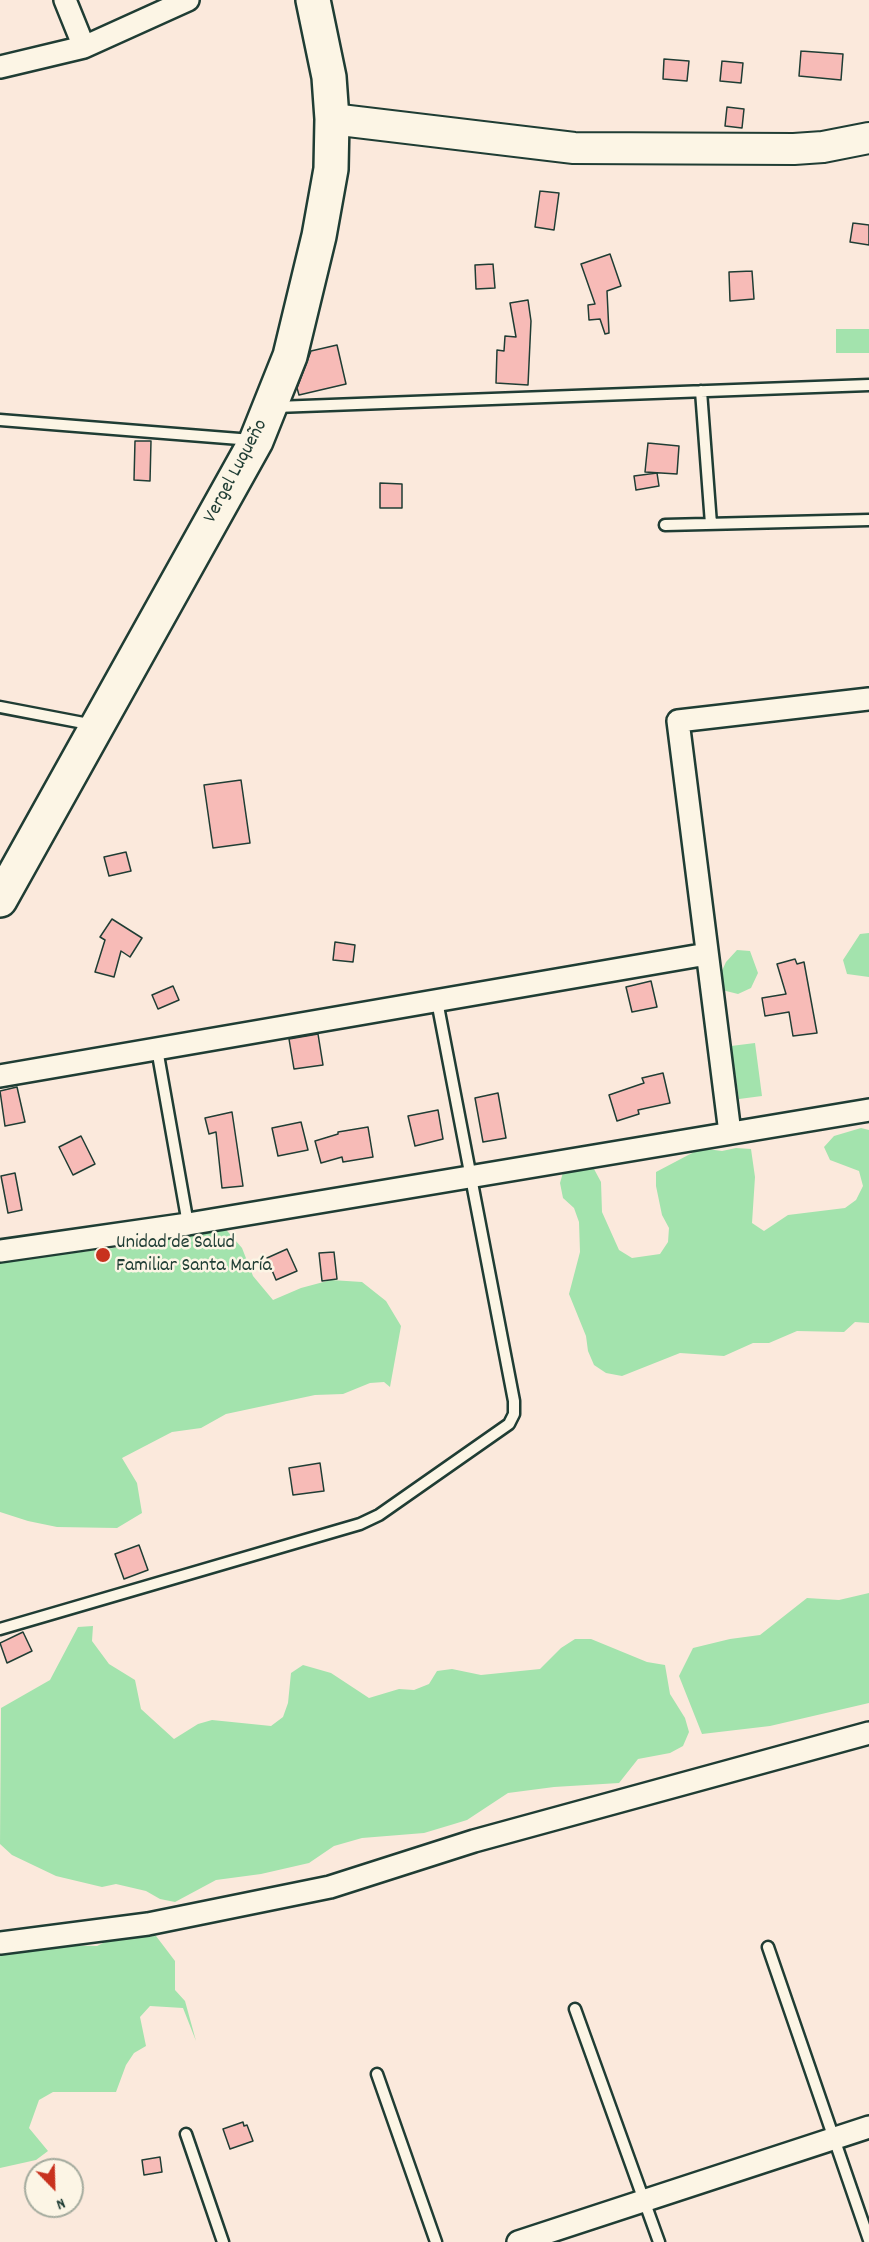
<!DOCTYPE html>
<html>
<head>
<meta charset="utf-8">
<style>
  body { margin:0 }
  #map { position:relative; width:869px; height:2242px; overflow:hidden; background:#fbe9dc; font-family:Dekko,sans-serif }
  canvas { display:block }
  .north { position:absolute; left:24px; top:2158px; width:60px; height:60px; box-sizing:border-box; background:#fcf5e5; border:2px solid #a4ab9e; border-radius:50%; rotate:157deg; font-size:16px; font-weight:700; line-height:24px; text-align:center; color:#1f3d34 }
  .north::after { content:''; display:block; margin:auto; width:21px; height:27px; background:#c8321e; clip-path:polygon(50% 0,100% 100%,50% 72%,0 100%) }
</style>
</head>
<body>
<div id="map">
<canvas width="869" height="2242"></canvas>
<div class="north">N</div>
</div>
<script>
const g = document.querySelector('canvas').getContext('2d');
g.lineJoin = 'round';
function fillPath(path, color) { g.fillStyle = color; g.fill(path, 'evenodd'); }
const poly = rows => new Path2D(rows.map(r => 'M' + r).join(''));
function trace(path, color, width, dash) { g.strokeStyle = color; g.lineWidth = width; g.lineCap = dash ? 'butt' : 'round'; g.setLineDash(dash || []); g.stroke(path); }
function write(font, color, halo, rows, align = 'center') {
  g.font = font + ' Dekko,sans-serif'; g.lineWidth = 5; g.setLineDash([]); g.textBaseline = 'middle'; g.strokeStyle = halo; g.fillStyle = color; for (const [text, x, y, turn = 0] of rows) {
    g.save(); g.translate(x, y); g.rotate((+turn || 0) * Math.PI / 180); g.textAlign = isNaN(turn) ? turn : align; if (halo) g.strokeText(text, 0, 0); g.fillText(text, 0, 0); g.restore();
  }
}
fillPath(poly([
  [836,329,869,329,869,353,836,353],
  [869,933,869,977,847,974,843,960,860,934],
  [737,950,750,951,758,973,751,988,738,994,722,990,720,975,726,962],
  [755,1043,762,1096,739,1099,731,1046],
  [861,1128,869,1130,869,1323,855,1322,844,1332,797,1331,769,1343,753,1343,724,1356,680,1353,622,1376,606,1373,594,1365,588,1351,586,1336,569,1294,580,1252,579,1222,574,1208,563,1198,560,1183,564,1169,579,1166,594,1169,601,1182,602,1212,619,1250,632,1258,660,1254,668,1242,669,1228,662,1215,656,1186,656,1172,694,1152,707,1149,722,1151,736,1148,751,1149,755,1177,752,1223,764,1231,788,1215,845,1208,856,1200,863,1186,859,1171,830,1160,824,1147,834,1136],
  [222,1225,242,1248,253,1276,273,1300,301,1288,331,1280,362,1282,386,1301,401,1326,390,1387,384,1382,370,1383,343,1394,315,1395,226,1414,201,1428,172,1432,122,1458,137,1483,142,1513,117,1528,57,1527,28,1521,0,1512,0,1254,65,1254,130,1246,158,1237,188,1235],
  [869,1593,869,1703,770,1726,702,1734,679,1676,693,1648,730,1639,760,1635,807,1598,839,1600],
  [93,1626,92,1641,109,1664,135,1680,141,1709,174,1739,198,1724,212,1720,271,1726,283,1717,288,1703,291,1673,303,1665,331,1673,369,1698,399,1689,414,1690,429,1684,437,1671,452,1669,481,1675,540,1669,561,1648,575,1639,591,1639,647,1662,665,1665,670,1694,685,1718,689,1732,683,1746,670,1753,638,1759,619,1783,554,1787,508,1793,467,1820,454,1824,424,1833,362,1838,334,1846,309,1863,261,1874,216,1880,175,1902,160,1899,146,1891,116,1884,102,1887,56,1876,12,1855,0,1844,1,1708,50,1680,78,1627],
  [156,1936,175,1961,175,1990,185,2001,196,2041,183,2008,150,2006,140,2017,146,2046,134,2053,126,2065,116,2092,53,2092,39,2100,29,2128,48,2151,36,2160,0,2168,0,1950,49,1945,97,1946,111,1939]
]), '#a3e3ad');
const building = poly([
  [801,51,843,54,841,80,799,76,801,51],
  [664,59,689,61,687,81,663,79,664,59],
  [722,61,743,63,741,83,720,81,722,61],
  [727,107,744,109,742,128,725,126,727,107],
  [540,191,559,193,554,230,535,227,540,191],
  [853,223,869,225,869,245,850,242,853,223],
  [610,254,621,286,607,291,609,333,605,334,600,319,589,320,588,305,595,304,581,264,610,254],
  [493,264,495,288,476,289,475,265,493,264],
  [752,271,754,299,730,301,729,272,752,271],
  [528,300,531,321,528,385,496,383,497,350,504,351,505,336,516,337,510,303,528,300],
  [337,345,346,384,299,395,297,388,311,351,337,345],
  [135,441,151,441,150,481,134,480,135,441],
  [648,443,679,446,677,474,645,472,648,443],
  [657,473,659,486,636,490,634,476,657,473],
  [380,483,402,484,402,508,380,508,380,483],
  [241,780,250,843,213,848,204,785,241,780],
  [126,852,131,871,109,876,104,857,126,852],
  [112,919,142,938,130,957,121,951,114,977,95,972,105,940,100,937,112,919],
  [335,942,355,945,353,962,333,960,335,942],
  [795,959,797,964,804,962,817,1033,793,1036,789,1012,765,1016,762,998,786,994,777,964,795,959],
  [651,981,657,1007,632,1012,626,987,651,981],
  [173,986,179,1000,158,1009,152,995,173,986],
  [318,1034,323,1065,294,1069,289,1039,318,1034],
  [663,1073,670,1103,638,1110,639,1114,617,1121,609,1095,644,1083,642,1078,663,1073],
  [17,1087,25,1122,5,1126,0,1091,17,1087],
  [498,1093,506,1138,483,1142,475,1098,498,1093],
  [438,1110,443,1139,415,1146,408,1116,438,1110],
  [232,1112,243,1186,222,1188,216,1132,209,1134,205,1118,232,1112],
  [301,1122,308,1150,278,1156,272,1128,301,1122],
  [368,1127,373,1157,343,1162,342,1157,321,1163,315,1141,338,1134,338,1132,368,1127],
  [81,1136,95,1164,73,1175,59,1147,81,1136],
  [15,1173,22,1210,8,1213,1,1176,15,1173],
  [287,1249,297,1271,276,1280,267,1258,287,1249],
  [334,1252,337,1279,322,1281,319,1253,334,1252],
  [320,1463,324,1491,293,1495,289,1468,320,1463],
  [139,1545,148,1570,124,1579,115,1554,139,1545],
  [23,1632,32,1651,7,1663,0,1643,23,1632],
  [243,2122,244,2126,247,2125,253,2141,230,2149,223,2129,243,2122],
  [160,2157,162,2172,144,2175,142,2160,160,2157]
]);
fillPath(building, '#f7bbb7');
trace(building, '#1f3d34', 1.5);
const lane = poly([
  [701,391,711,524],
  [276,407,869,385],
  [0,420,252,440],
  [665,525,869,520],
  [0,707,94,725],
  [157,1049,188,1224],
  [0,1629,360,1524,379,1515,509,1424,514,1414,514,1401,437,1001],
  [768,1947,869,2240],
  [575,2009,659,2242],
  [377,2074,436,2242],
  [186,2134,223,2242]
]);
const street = poly([
  [65,0,84,47],
  [0,67,84,47,188,0],
  [0,1076,707,954],
  [730,1133,678,721,869,699],
  [0,1251,188,1224,869,1110],
  [0,1943,148,1924,330,1887,474,1841,869,1733],
  [518,2242,869,2127]
]);
const secondary = poly([
  [332,119,574,148,794,149,823,147,869,138]
]);
const primary = poly([
  [0,900,256,441,290,356,319,236,331,169,332,119,329,77,313,0]
]);
trace(lane, '#1f3d34', 15);
trace(street, '#1f3d34', 26);
trace(secondary, '#1f3d34', 34);
trace(primary, '#1f3d34', 38);
trace(lane, '#fcf5e5', 10);
trace(street, '#fcf5e5', 21);
trace(secondary, '#fcf5e5', 30);
trace(primary, '#fcf5e5', 33);
for (const [x, y, r, color] of [
  [103,1255,8,"#c8321e"]
]) { const dot = new Path2D(); dot.arc(x, y, r, 0, 2 * Math.PI); g.fillStyle = color; g.fill(dot); trace(dot, '#fcf5e5', 2); }
write('20px', '#1f3d34', '#fcf5e5', [
  ["Vergel Luqueño",237,472,-62]
]);
write('20px', '#1f3d34', '#fcf5e5', [
  ["Unidad de Salud",116,1244],
  ["Familiar Santa María",116,1267]
], 'left');
</script>
</body>
</html>
